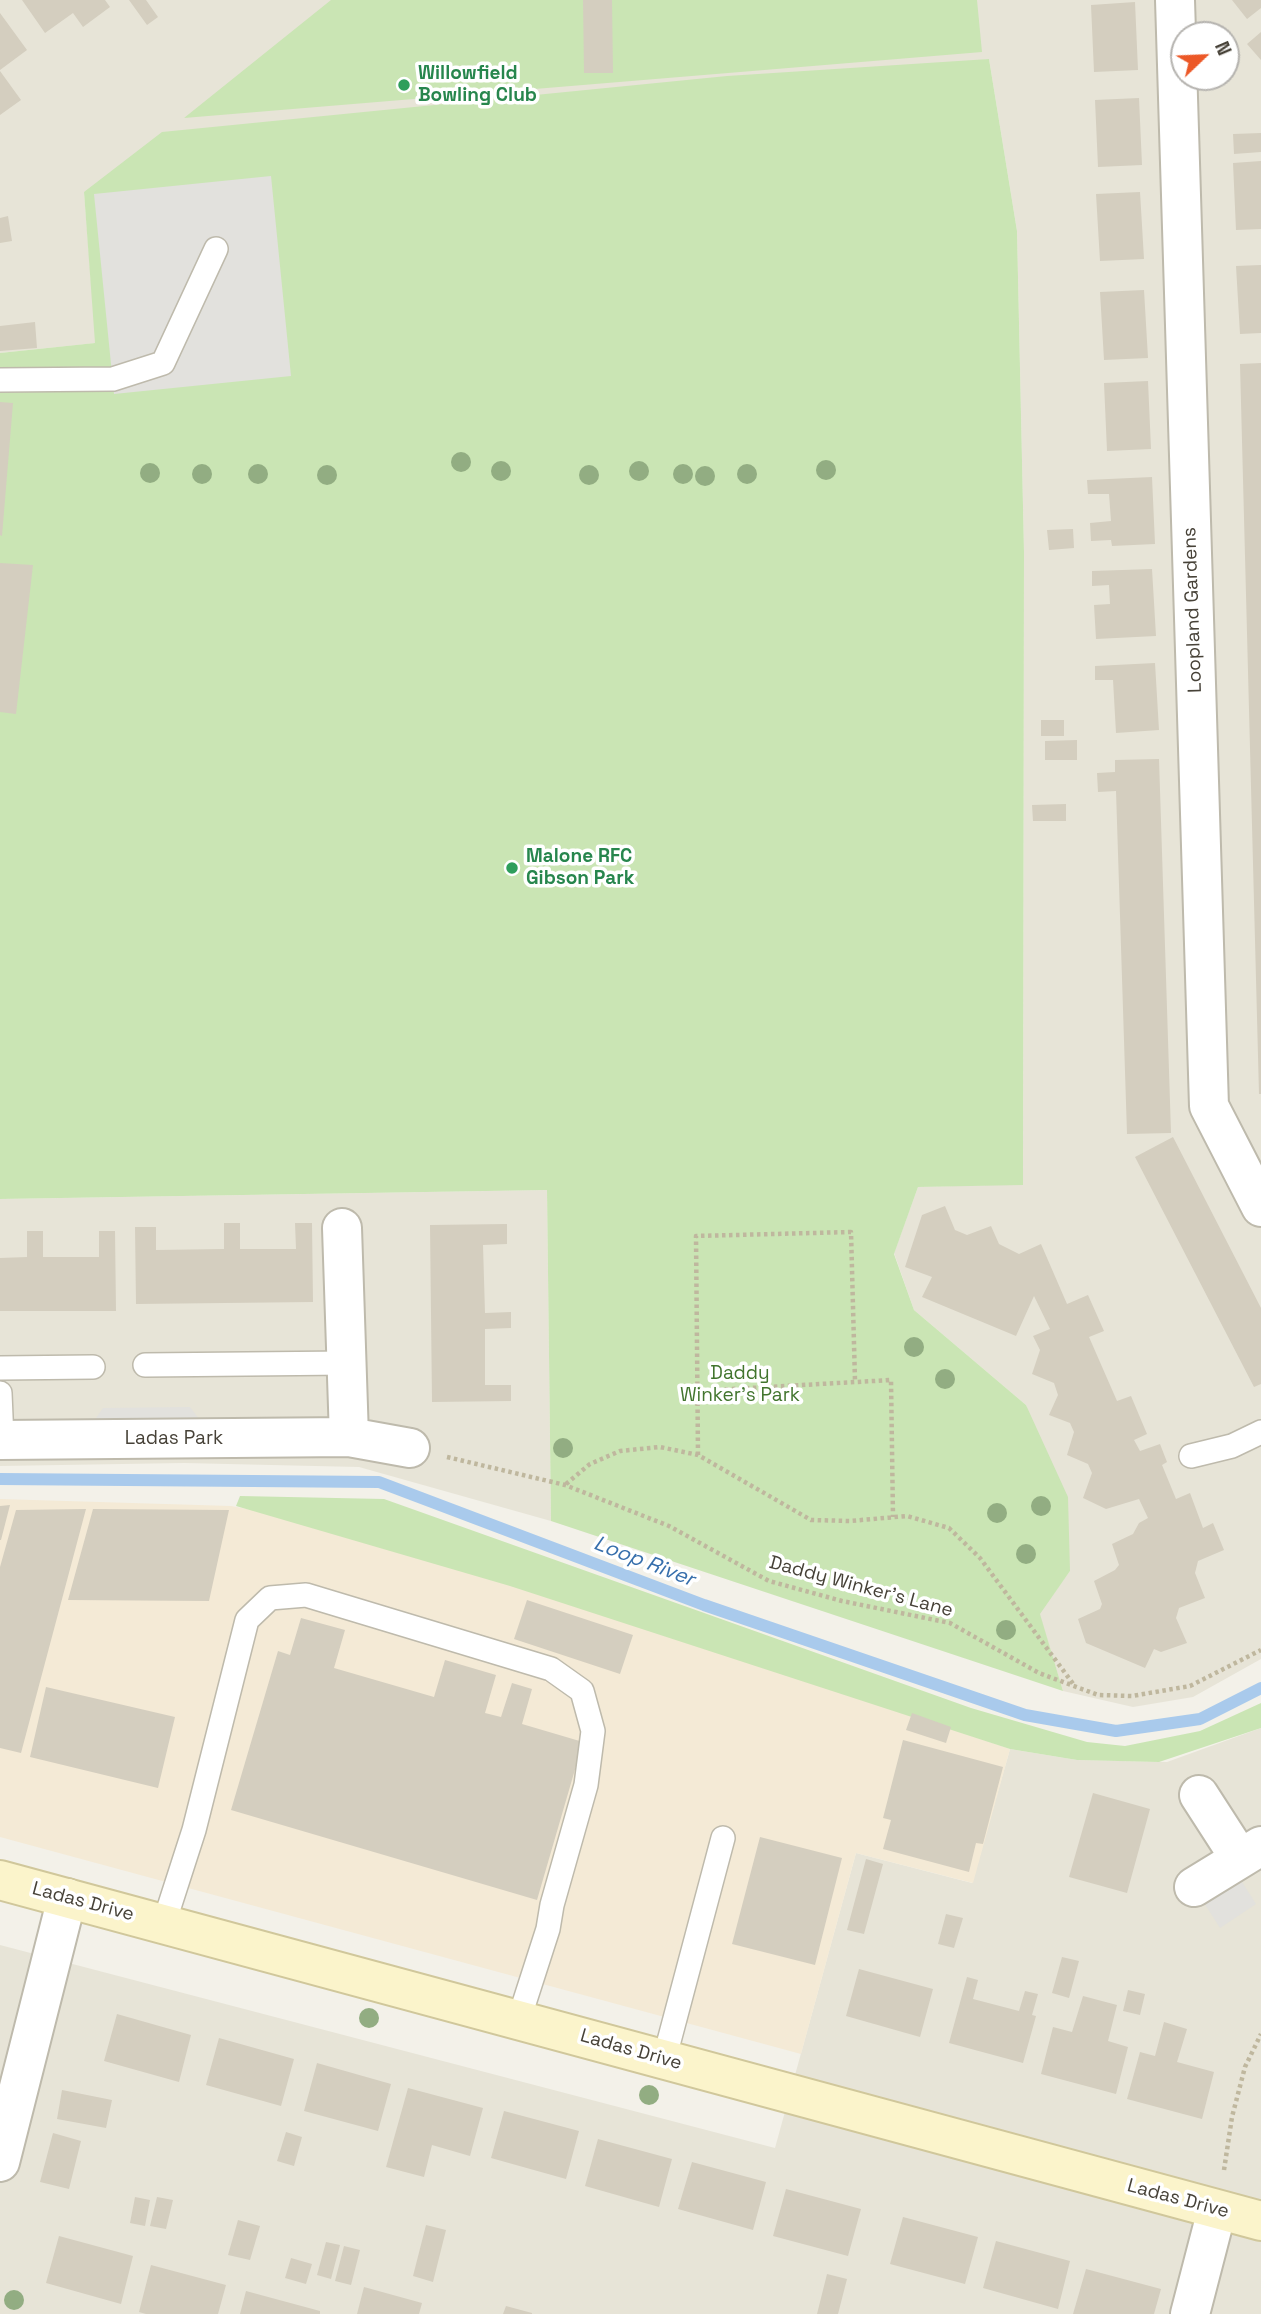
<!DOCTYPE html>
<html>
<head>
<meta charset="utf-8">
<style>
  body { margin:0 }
  #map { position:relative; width:1261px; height:2314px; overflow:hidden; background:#f3f1e9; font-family:"Space Grotesk",sans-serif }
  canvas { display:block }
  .north { position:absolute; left:1170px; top:21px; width:70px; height:70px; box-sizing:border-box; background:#fff; border:2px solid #b5b3af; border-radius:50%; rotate:67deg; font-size:19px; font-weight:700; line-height:28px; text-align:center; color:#474238 }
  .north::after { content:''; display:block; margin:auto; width:24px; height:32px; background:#ec5827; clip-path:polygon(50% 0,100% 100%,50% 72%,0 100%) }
</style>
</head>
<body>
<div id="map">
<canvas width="1261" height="2314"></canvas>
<div class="north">N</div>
</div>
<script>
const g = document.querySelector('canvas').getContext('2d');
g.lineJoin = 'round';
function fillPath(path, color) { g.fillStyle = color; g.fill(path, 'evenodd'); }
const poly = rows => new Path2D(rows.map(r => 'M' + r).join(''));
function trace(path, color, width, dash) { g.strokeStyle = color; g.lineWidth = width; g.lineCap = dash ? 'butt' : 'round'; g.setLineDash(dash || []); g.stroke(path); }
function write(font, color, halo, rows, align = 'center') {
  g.font = font + ' "Space Grotesk",sans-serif'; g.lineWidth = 7; g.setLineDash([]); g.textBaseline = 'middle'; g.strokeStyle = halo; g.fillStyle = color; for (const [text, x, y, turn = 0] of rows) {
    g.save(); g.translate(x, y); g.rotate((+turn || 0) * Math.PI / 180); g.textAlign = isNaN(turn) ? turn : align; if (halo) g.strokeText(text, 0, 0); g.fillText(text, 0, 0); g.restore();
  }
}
fillPath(poly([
  [0,0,1261,0,1261,1659,1193,1697,1133,1707,1063,1691,1039,1613,1070,1571,1026,1405,914,1310,894,1253,918,1187,1023,1184,1024,552,1017,231,989,59,84,192,96,343,0,353],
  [1184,35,1226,35,1226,77,1184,77],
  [547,1190,551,1521,359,1467,184,1463,0,1466,0,1199],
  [1261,1728,1261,2314,0,2314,0,1945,775,2148,856,1853,972,1883,1010,1749,1077,1760,1167,1762]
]), '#e7e4d7');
fillPath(poly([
  [0,1499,231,1506,382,1533,1010,1749,973,1883,856,1853,801,2054,0,1837]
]), '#f4ead6');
fillPath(poly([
  [331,0,977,0,982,52,184,118],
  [989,59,1017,231,1024,552,1023,1185,918,1187,894,1254,914,1310,1026,1405,1068,1497,1070,1571,1040,1614,1063,1691,551,1521,547,1190,0,1199,0,353,95,343,84,192,162,132,727,76],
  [240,1496,384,1499,971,1708,1087,1742,1125,1746,1200,1731,1261,1703,1261,1728,1159,1762,1077,1760,1010,1749,510,1586,236,1506]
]), '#cae5b4');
fillPath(poly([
  [271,176,291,376,114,394,94,194],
  [190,1407,199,1419,94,1421,103,1408],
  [1230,1863,1256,1904,1220,1928,1194,1887]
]), '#e2e1dd');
trace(poly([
  [0,1479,379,1482,704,1605,1025,1715,1116,1731,1200,1719,1261,1688]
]), '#a9caec', 12);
fillPath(poly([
  [22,0,105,0,110,7,83,27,73,13,45,33],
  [129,0,146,0,158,17,147,25],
  [583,0,612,0,613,73,584,73],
  [1232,0,1261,0,1261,8,1247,19],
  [1135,2,1138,70,1094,72,1091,5],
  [0,13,27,50,0,70],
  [1261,32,1261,60,1247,44],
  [0,71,21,100,0,115],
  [1139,98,1142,165,1098,167,1095,100],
  [1261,133,1261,152,1234,154,1233,134],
  [1261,161,1261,229,1236,230,1233,163],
  [1140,192,1144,259,1100,261,1096,194],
  [8,216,12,241,0,243,0,218],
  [1261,265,1261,333,1240,334,1236,266],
  [1144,290,1148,358,1104,360,1100,292],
  [35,322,37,348,0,351,0,326],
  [1261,363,1261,1094,1259,1094,1240,364],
  [1148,381,1151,449,1107,451,1104,383],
  [0,402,13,403,2,536,0,535],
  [1152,477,1155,544,1112,546,1111,540,1091,541,1090,523,1111,521,1109,494,1088,494,1087,480],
  [1073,529,1074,548,1049,550,1047,530],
  [0,563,33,565,16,714,0,712],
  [1152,569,1156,636,1096,639,1094,605,1110,604,1109,585,1092,586,1092,571],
  [1155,663,1159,730,1116,733,1113,680,1095,680,1095,666],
  [1041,720,1064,720,1064,736,1041,736],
  [1077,740,1077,760,1045,760,1045,741],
  [1159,759,1171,1133,1127,1134,1116,791,1098,792,1097,773,1115,772,1115,760],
  [1066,804,1066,821,1033,821,1032,805],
  [1173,1137,1261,1308,1261,1384,1254,1387,1135,1157],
  [945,1206,955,1230,967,1235,991,1226,999,1244,1019,1254,1041,1244,1067,1304,1088,1295,1104,1331,1089,1337,1117,1401,1131,1396,1147,1434,1134,1440,1140,1451,1160,1444,1167,1462,1162,1465,1176,1499,1190,1493,1203,1528,1213,1523,1224,1550,1198,1561,1195,1573,1205,1598,1179,1608,1176,1618,1187,1643,1161,1652,1154,1649,1145,1668,1086,1643,1078,1619,1100,1609,1102,1604,1094,1581,1115,1570,1119,1565,1112,1544,1133,1534,1139,1523,1148,1518,1139,1499,1106,1509,1083,1498,1092,1473,1088,1464,1067,1455,1074,1432,1070,1423,1049,1415,1058,1395,1054,1383,1032,1374,1040,1350,1033,1336,1050,1329,1034,1296,1016,1336,922,1297,932,1277,905,1267,922,1215],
  [224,1223,240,1223,240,1249,296,1249,295,1223,312,1223,313,1302,136,1304,135,1227,156,1227,156,1250,224,1249],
  [507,1224,507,1244,483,1245,485,1313,511,1312,511,1328,485,1329,485,1385,511,1385,511,1401,432,1402,430,1225],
  [27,1231,43,1231,43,1257,99,1257,99,1231,115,1231,116,1311,0,1311,0,1258,27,1257],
  [10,1505,1,1540,0,1540,0,1506],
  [86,1509,21,1753,0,1748,0,1567,16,1510],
  [93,1509,229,1510,209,1601,68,1600],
  [527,1600,633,1635,620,1674,514,1639],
  [301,1618,345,1630,334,1668,434,1697,445,1660,496,1675,485,1713,501,1717,512,1683,532,1689,522,1724,583,1742,537,1900,231,1810,278,1651,290,1655],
  [46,1687,175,1717,158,1788,30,1757],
  [912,1713,951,1727,946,1743,906,1730],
  [903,1740,1003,1767,983,1844,976,1843,969,1872,883,1849,891,1820,883,1818],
  [1093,1793,1150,1809,1127,1893,1069,1877],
  [760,1837,842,1858,815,1965,732,1944],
  [866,1859,883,1864,864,1934,847,1930],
  [946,1914,963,1918,954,1948,938,1944],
  [1062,1957,1079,1961,1069,1998,1052,1993],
  [859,1969,933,1989,920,2037,846,2016],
  [967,1977,978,1980,973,1999,1019,2011,1025,1991,1038,1994,1032,2015,1036,2016,1023,2063,949,2043],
  [1128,1990,1145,1994,1140,2015,1123,2011],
  [1083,1996,1117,2005,1108,2041,1128,2047,1116,2094,1041,2074,1053,2027,1072,2032],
  [117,2014,191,2035,179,2082,104,2061],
  [1164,2022,1187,2029,1177,2062,1214,2072,1202,2119,1127,2099,1140,2052,1155,2056],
  [219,2038,294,2059,281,2106,206,2085],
  [317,2063,391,2084,378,2131,304,2111],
  [408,2088,483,2108,470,2156,432,2145,424,2177,386,2167],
  [62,2090,112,2100,106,2128,57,2119],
  [504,2111,579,2131,566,2179,491,2158],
  [286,2132,302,2137,294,2166,277,2161],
  [53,2133,81,2141,69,2189,40,2182],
  [598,2139,672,2159,659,2207,585,2186],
  [692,2162,766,2182,753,2230,678,2209],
  [786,2189,861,2209,848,2256,773,2236],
  [135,2197,150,2200,145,2226,130,2223],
  [157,2197,173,2200,166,2229,150,2226],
  [903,2217,978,2237,965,2284,890,2264],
  [238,2220,260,2226,250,2260,228,2255],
  [426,2225,446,2230,433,2282,413,2276],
  [59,2236,133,2256,121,2304,46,2283],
  [996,2241,1070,2261,1058,2309,983,2288],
  [326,2242,340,2245,331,2279,317,2275],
  [344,2246,360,2250,351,2285,335,2281],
  [291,2258,312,2264,306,2284,285,2278],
  [151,2265,226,2285,218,2314,146,2314,139,2312],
  [1086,2269,1161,2289,1154,2314,1073,2314],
  [827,2274,847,2279,838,2314,817,2314],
  [364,2287,422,2303,419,2314,357,2314],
  [246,2291,320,2311,320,2314,240,2314],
  [506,2306,532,2313,532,2314,503,2314]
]), '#d4cebf');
const lane = poly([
  [0,380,113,379,163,363,216,249],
  [145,1365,348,1363],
  [0,1368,93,1367],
  [0,1393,2,1440],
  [1191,1456,1232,1446,1261,1432],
  [164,1923,194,1830,247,1620,270,1598,306,1595,551,1669,582,1691,593,1731,586,1785,552,1905,548,1929,519,2019],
  [664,2060,723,1838]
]);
const street = poly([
  [1175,0,1209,1106,1261,1207],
  [342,1228,349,1437],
  [0,1440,349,1437,410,1448],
  [1199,1795,1239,1857],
  [1194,1887,1261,1846],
  [0,2162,67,1898],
  [1190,2314,1217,2210]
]);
const secondary = poly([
  [0,1880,1261,2221]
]);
trace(lane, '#bebaac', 26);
trace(street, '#bebaac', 42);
trace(secondary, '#d0c79b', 42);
trace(poly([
  [697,1391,891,1380,893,1517],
  [698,1455,696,1236,851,1232,855,1381],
  [447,1457,565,1485,669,1526,769,1581,842,1601,950,1623,1039,1673,1098,1695,1132,1696,1190,1686,1261,1650],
  [566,1484,590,1464,620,1451,660,1447,698,1455,811,1520,850,1521,907,1516,949,1528,980,1558,1074,1685],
  [1224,2170,1232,2117,1245,2067,1261,2034]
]), '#bfb79e', 4.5, [3.5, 3.5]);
trace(lane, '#fff', 23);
trace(street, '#fff', 38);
trace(secondary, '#fbf4cb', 38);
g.fillStyle = '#92ad82';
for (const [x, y] of [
  [461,462],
  [826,470],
  [501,471],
  [639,471],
  [150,473],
  [202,474],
  [258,474],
  [683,474],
  [747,474],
  [327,475],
  [589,475],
  [705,476],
  [914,1347],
  [945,1379],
  [563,1448],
  [1041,1506],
  [997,1513],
  [1026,1554],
  [1006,1630],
  [369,2018],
  [649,2095],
  [14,2300]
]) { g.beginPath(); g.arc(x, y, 10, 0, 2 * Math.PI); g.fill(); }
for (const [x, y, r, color] of [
  [404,85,7,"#2e9e5b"],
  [512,868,7,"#2e9e5b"]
]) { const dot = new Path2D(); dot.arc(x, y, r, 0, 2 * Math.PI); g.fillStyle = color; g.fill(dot); trace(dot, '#fff', 2.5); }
write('bold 19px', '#27864d', '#fff', [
  ["Willowfield",418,74],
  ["Bowling Club",418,96],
  ["Malone RFC",526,857],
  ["Gibson Park",526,879]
], 'left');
write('19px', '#474238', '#fff', [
  ["Loopland Gardens",1193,610,-92],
  ["Ladas Park",174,1439],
  ["Daddy Winker's Lane",861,1587,15],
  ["Ladas Drive",83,1902,15],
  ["Ladas Drive",631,2050,16],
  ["Ladas Drive",1178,2199,15]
]);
write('19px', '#42752e', '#fff', [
  ["Daddy",740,1374],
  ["Winker's Park",740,1396]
]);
write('italic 21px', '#376fac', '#fff', [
  ["Loop River",644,1562,21]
]);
</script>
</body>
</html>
